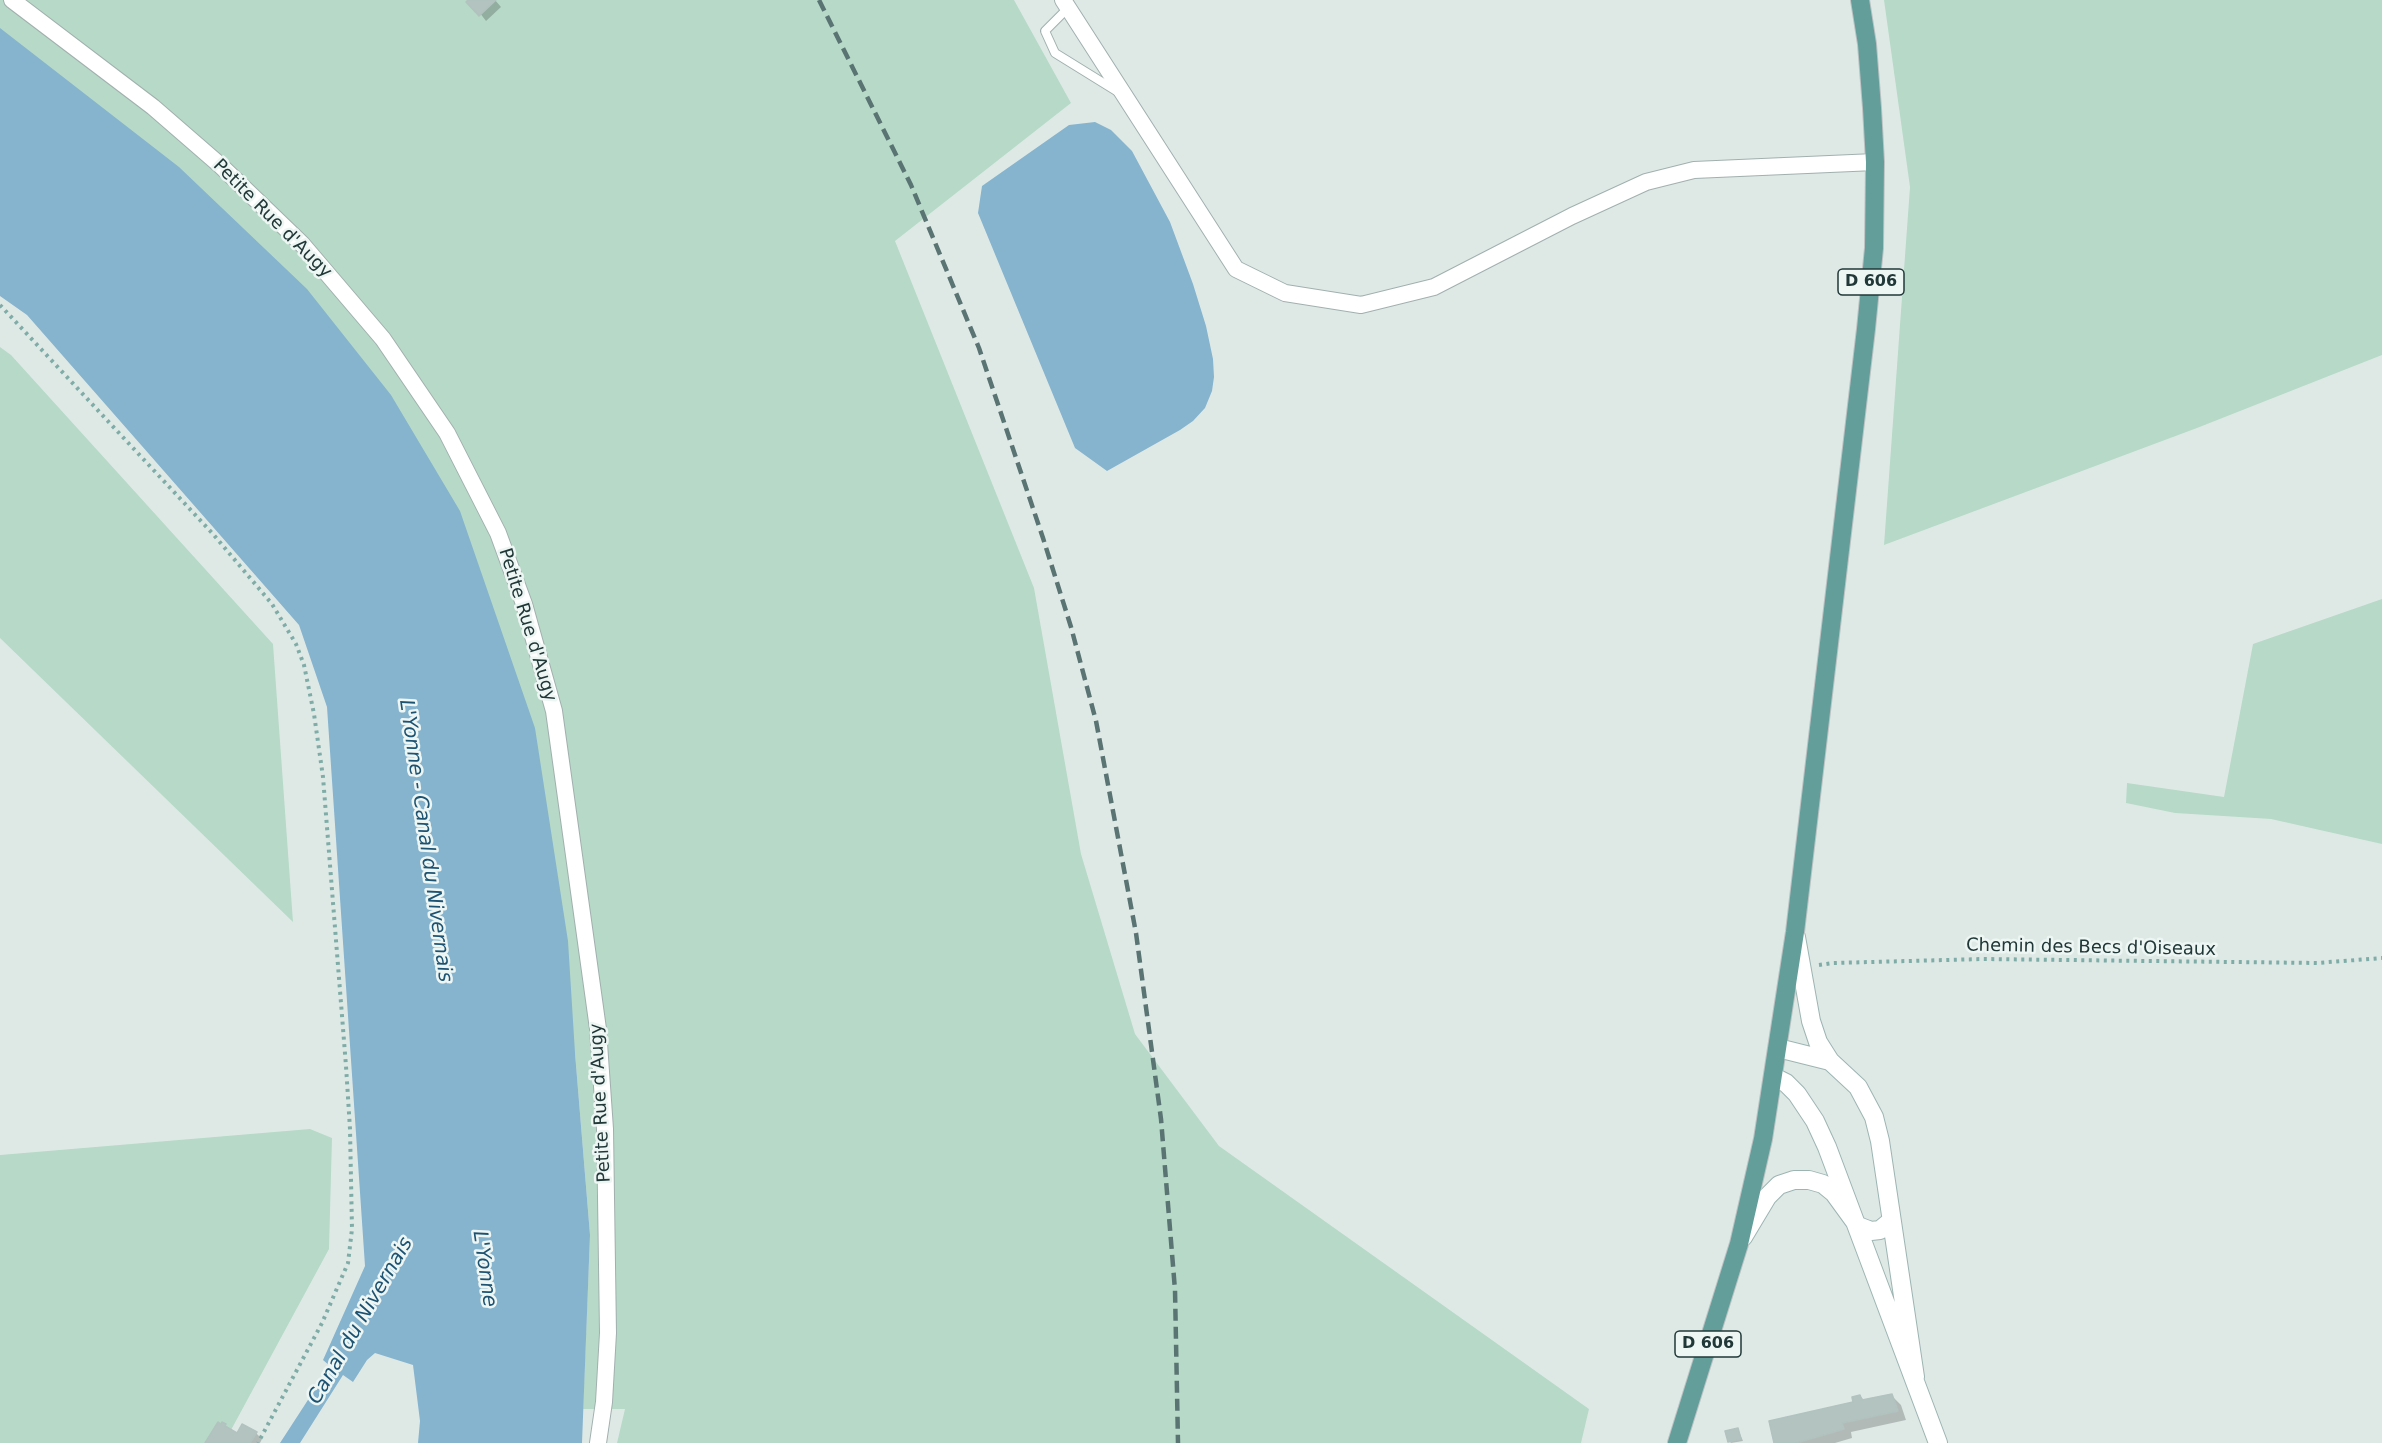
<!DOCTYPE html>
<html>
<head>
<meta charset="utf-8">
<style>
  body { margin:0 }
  canvas { display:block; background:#dee9e6 }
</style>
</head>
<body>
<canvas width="2382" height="1443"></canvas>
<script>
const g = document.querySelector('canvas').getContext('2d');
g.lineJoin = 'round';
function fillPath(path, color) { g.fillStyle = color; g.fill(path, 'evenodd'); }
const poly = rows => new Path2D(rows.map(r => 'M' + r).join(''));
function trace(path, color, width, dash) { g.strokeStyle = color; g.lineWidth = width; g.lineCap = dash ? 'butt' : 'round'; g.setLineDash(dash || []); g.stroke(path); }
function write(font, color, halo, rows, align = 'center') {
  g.font = font + ' "DejaVu Sans",sans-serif'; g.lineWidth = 5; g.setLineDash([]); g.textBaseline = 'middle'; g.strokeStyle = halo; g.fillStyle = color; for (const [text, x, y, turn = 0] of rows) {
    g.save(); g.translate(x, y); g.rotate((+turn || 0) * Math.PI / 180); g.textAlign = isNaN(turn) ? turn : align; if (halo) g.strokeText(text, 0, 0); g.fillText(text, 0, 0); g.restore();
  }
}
fillPath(poly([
  [0,0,1014,0,1071,103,895,241,1034,588,1081,854,1135,1034,1219,1146,1589,1409,1581,1443,617,1443,625,1409,583,1409,590,1235,575,1053,0,150],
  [1884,0,2382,0,2382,355,2197,428,1884,545,1910,187],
  [0,347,11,355,273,644,293,922,0,638],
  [2382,599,2382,844,2271,819,2175,813,2126,803,2127,783,2224,797,2253,644],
  [310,1129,332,1138,329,1249,224,1443,0,1443,0,1155]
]), '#b7dac8');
fillPath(poly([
  [0,28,179,167,307,289,391,395,460,511,535,728,568,941,575,1053,590,1235,582,1443,418,1443,420,1421,413,1365,375,1353,367,1360,353,1382,343,1375,300,1443,280,1443,330,1366,323,1360,365,1266,327,707,299,625,27,315,0,296],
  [1095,122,1111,130,1132,151,1170,222,1193,284,1206,326,1213,359,1214,377,1212,391,1205,408,1193,421,1180,430,1107,471,1075,448,978,213,982,186,1069,125]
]), '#86b4ce');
fillPath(poly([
  [470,0,495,0,501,7,486,21],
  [1891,1395,1901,1405,1906,1420,1851,1432,1852,1438,1835,1443,1775,1443,1855,1404,1860,1396,1865,1401],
  [225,1425,237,1435,256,1433,262,1439,260,1443,207,1443],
  [1738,1429,1743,1441,1731,1443,1729,1441]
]), '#0003');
const building = poly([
  [468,0,496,0,479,16,466,2,468,0],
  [1892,1394,1898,1411,1842,1423,1844,1429,1796,1443,1774,1443,1769,1421,1853,1402,1852,1397,1860,1395,1862,1400,1892,1394],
  [218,1422,221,1424,222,1422,226,1424,225,1426,237,1433,242,1424,257,1432,250,1443,205,1443,218,1422],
  [1738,1428,1741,1439,1728,1442,1725,1431,1738,1428]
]);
fillPath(building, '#b3c4c0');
trace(building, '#b1c2bf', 1.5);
const service = poly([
  [1068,8,1045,31,1055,53,1118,92]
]);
const minor = poly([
  [12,0,153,107,221,166,302,244,383,339,447,433,498,533,524,604,554,711,598,1029,605,1129,608,1333,604,1402,598,1443],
  [1063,0,1236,269,1285,293,1361,305,1434,287,1572,216,1646,182,1694,170,1875,162]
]);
const secondary = poly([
  [1796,937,1811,1021,1818,1042,1830,1061,1858,1087,1874,1117,1880,1141,1915,1377],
  [1778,1048,1830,1061],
  [1774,1077,1786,1083,1797,1094,1815,1121,1827,1147,1938,1443],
  [1743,1237,1767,1197,1779,1185,1794,1180,1809,1180,1823,1184,1834,1193,1858,1226,1871,1231,1880,1230,1891,1221]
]);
const primary = poly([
  [1677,1443,1739,1244,1763,1139,1795,932,1866,329,1874,248,1875,162,1872,108,1867,44,1860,0]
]);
trace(service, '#a1b0ae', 10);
trace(minor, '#a1b0ae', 18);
trace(secondary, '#9db5b1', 20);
trace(primary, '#bcc3c3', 20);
trace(poly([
  [0,305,213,534,272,604,296,644,304,665,314,714,323,777,346,1066,350,1129,352,1229,348,1263,322,1323,258,1443],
  [1819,965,1833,963,1983,959,2317,963,2382,958]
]), '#7faca7', 4, [3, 4.5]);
trace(service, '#fff', 8);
trace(minor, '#fff', 16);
trace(secondary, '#fff', 18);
trace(primary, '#639e9b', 18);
trace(poly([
  [819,0,911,185,979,348,1043,538,1071,627,1096,721,1136,933,1161,1119,1175,1290,1178,1443]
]), '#5a7473', 4.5, [12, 6]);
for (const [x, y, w] of [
  [1871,282,66],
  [1708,1344,66]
]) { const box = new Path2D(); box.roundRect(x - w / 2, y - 13, w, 26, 4.5); g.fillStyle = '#eef6f4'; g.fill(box); trace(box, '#203837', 1.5); }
write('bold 16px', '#203837', null, [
  ["D 606",1871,282],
  ["D 606",1708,1344]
]);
write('18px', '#203837', '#eef6f4', [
  ["Petite Rue d'Augy",272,219,45],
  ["Petite Rue d'Augy",527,625,73],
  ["Chemin des Becs d'Oiseaux",2091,948,1],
  ["Petite Rue d'Augy",601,1103,-93]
]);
write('italic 20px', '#1c5272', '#eef6f4', [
  ["L'Yonne - Canal du Nivernais",425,841,82],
  ["L'Yonne",484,1269,82],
  ["Canal du Nivernais",361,1321,-60]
]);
</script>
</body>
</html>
